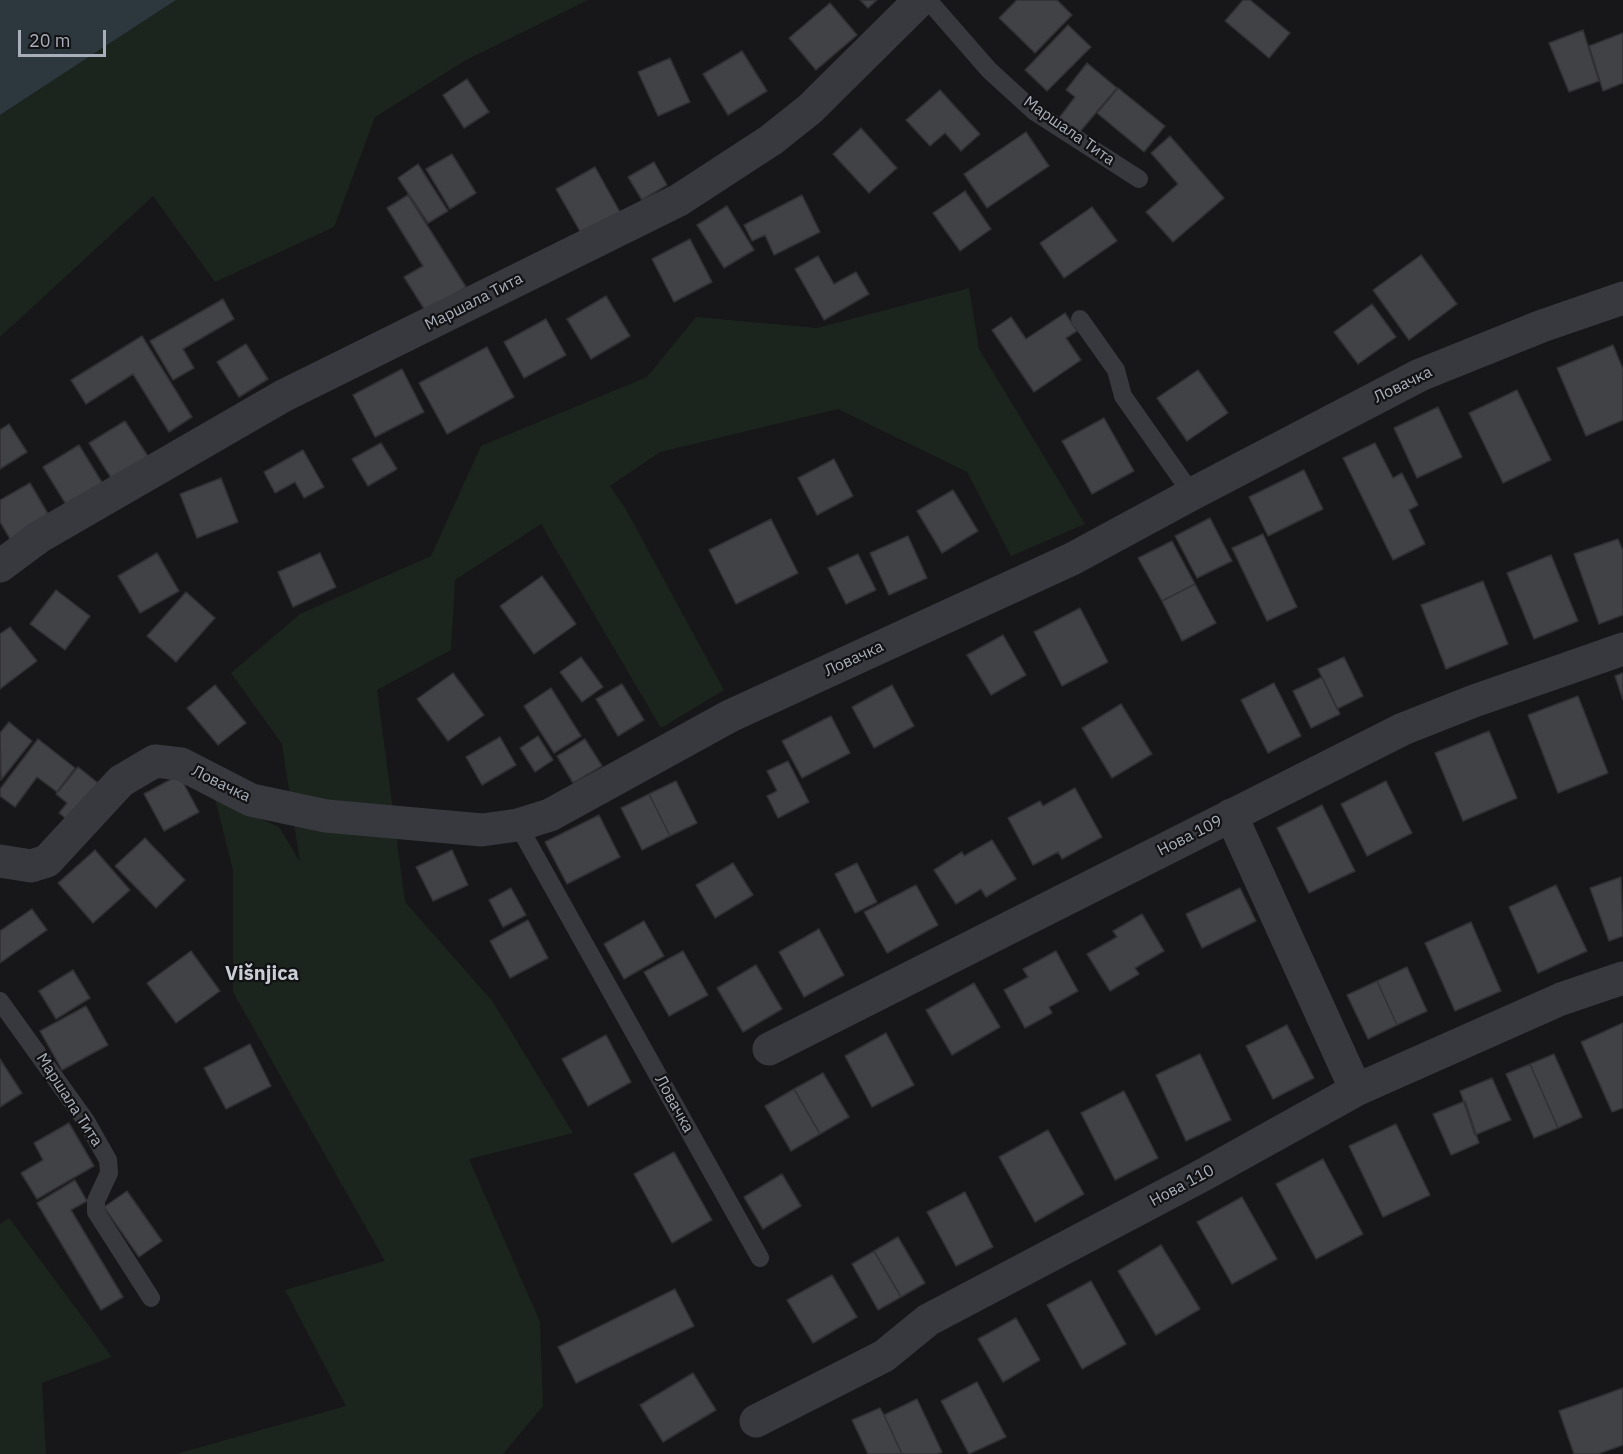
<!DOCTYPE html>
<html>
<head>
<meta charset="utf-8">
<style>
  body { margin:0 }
  #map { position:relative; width:1623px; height:1454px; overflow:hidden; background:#171719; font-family:"IBM Plex Sans",sans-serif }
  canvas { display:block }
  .scale { position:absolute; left:18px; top:30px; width:88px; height:27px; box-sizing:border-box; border:3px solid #a8afba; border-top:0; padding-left:8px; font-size:18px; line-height:21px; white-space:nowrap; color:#a8afba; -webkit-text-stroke:4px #121214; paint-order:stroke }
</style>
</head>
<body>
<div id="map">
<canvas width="1623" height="1454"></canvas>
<div class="scale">20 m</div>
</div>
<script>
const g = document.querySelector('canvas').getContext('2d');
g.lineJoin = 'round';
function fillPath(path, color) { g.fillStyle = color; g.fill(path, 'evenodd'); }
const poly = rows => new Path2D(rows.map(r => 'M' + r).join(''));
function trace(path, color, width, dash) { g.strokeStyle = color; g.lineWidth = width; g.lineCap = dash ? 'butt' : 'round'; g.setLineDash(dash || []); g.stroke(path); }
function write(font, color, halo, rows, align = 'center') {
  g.font = font + ' "IBM Plex Sans",sans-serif'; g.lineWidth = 4.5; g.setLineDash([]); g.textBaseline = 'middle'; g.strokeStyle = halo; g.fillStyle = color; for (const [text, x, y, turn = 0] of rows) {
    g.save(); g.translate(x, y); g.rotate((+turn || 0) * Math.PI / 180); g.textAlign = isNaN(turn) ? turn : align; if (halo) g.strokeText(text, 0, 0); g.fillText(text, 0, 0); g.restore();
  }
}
fillPath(poly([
  [176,0,588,0,466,60,375,117,334,227,215,282,153,196,0,337,0,115],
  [969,288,979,349,1085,524,1011,556,967,472,838,409,660,452,610,486,625,508,724,690,661,728,541,524,455,580,451,650,377,690,405,902,493,1002,573,1133,469,1159,540,1322,543,1406,503,1454,176,1454,346,1406,285,1290,385,1261,233,992,233,870,215,799,279,827,300,862,282,744,231,673,300,614,431,556,481,446,647,377,696,317,817,328],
  [9,1218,112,1357,42,1383,46,1454,0,1454,0,1224]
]), '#1c251d');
fillPath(poly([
  [0,0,176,0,0,115]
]), '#2c383e');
const building = poly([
  [860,0,877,0,868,8,860,0],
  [1017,0,1057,0,1072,15,1035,53,999,18,1017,0],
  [1243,0,1250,0,1290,33,1269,58,1225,21,1243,0],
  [830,3,857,35,816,70,789,38,830,3],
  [1068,25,1091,47,1047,91,1025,70,1068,25],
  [1583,30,1599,81,1569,92,1549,43,1583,30],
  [1623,33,1623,83,1603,91,1589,46,1623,33],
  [742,51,767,91,728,115,703,74,742,51],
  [670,58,690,102,658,116,638,72,670,58],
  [1087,63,1117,88,1078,134,1059,118,1075,97,1066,90,1087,63],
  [467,79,489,112,464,128,443,95,467,79],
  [1118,88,1165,126,1144,152,1097,113,1118,88],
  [940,90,980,134,961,151,945,133,930,146,906,120,940,90],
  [861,128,897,168,869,193,833,154,861,128],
  [1026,132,1049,166,987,208,964,174,1026,132],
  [1170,136,1224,198,1173,242,1146,212,1178,184,1151,153,1170,136],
  [452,154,476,193,450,209,426,169,452,154],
  [654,162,667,185,642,200,628,177,654,162],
  [418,164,448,211,428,223,398,178,418,164],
  [595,167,620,212,581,233,556,189,595,167],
  [965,191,991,229,960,251,933,213,965,191],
  [408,195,466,287,426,312,404,277,423,266,387,208,408,195],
  [802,195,820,232,774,255,765,235,752,241,744,225,802,195],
  [727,206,754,250,724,268,697,225,727,206],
  [1092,207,1117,241,1064,278,1040,243,1092,207],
  [690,239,712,282,674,302,652,259,690,239],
  [1421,255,1457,304,1409,340,1373,290,1421,255],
  [818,256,834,284,856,272,869,294,824,320,795,269,818,256],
  [606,296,630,336,591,359,567,319,606,296],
  [223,299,234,319,183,349,194,368,173,380,150,341,223,299],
  [1372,304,1396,337,1358,364,1334,332,1372,304],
  [1065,313,1077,331,1066,338,1081,360,1034,392,992,330,1011,317,1026,339,1065,313],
  [546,319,566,355,524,378,504,342,546,319],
  [142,336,192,417,169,432,133,374,86,404,71,380,142,336],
  [246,344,268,379,239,397,217,362,246,344],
  [1613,345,1623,369,1623,420,1586,436,1557,368,1613,345],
  [487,347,514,397,447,434,419,383,487,347],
  [402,369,424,412,375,437,353,395,402,369],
  [1198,370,1228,413,1187,441,1157,398,1198,370],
  [1517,390,1551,460,1503,483,1469,413,1517,390],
  [1438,407,1462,457,1417,478,1394,428,1438,407],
  [1104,418,1134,471,1092,494,1062,441,1104,418],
  [125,421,151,461,115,484,89,443,125,421],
  [9,424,27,452,0,469,0,430,9,424],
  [381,443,397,469,368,486,352,459,381,443],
  [1375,443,1393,478,1402,473,1418,505,1409,510,1425,544,1393,560,1343,458,1375,443],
  [79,445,103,484,67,506,43,467,79,445],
  [303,450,324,487,304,498,295,482,275,493,264,472,303,450],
  [834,459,853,496,817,515,798,478,834,459],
  [1304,470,1323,509,1268,536,1249,497,1304,470],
  [221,478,238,522,197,538,180,494,221,478],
  [30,483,51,519,12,542,0,522,0,500,30,483],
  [953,490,978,531,942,553,917,511,953,490],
  [1210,518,1232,561,1197,578,1175,536,1210,518],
  [771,519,798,573,736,604,709,550,771,519],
  [1263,534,1297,607,1267,621,1232,548,1263,534],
  [908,536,927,578,889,595,870,553,908,536],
  [1618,539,1623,551,1623,615,1599,624,1574,554,1618,539],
  [1172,541,1195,584,1162,601,1138,558,1172,541],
  [157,553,179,591,140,613,118,576,157,553],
  [320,553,336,587,293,607,278,572,320,553],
  [858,554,876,590,846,604,828,568,858,554],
  [1551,555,1578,621,1534,639,1507,573,1551,555],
  [542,576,576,624,534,654,500,606,542,576],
  [1483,581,1508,644,1446,669,1421,605,1483,581],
  [1195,584,1216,623,1182,641,1162,601,1195,584],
  [56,590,90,616,65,650,30,624,56,590],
  [186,592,215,618,176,662,147,636,186,592],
  [1080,608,1108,662,1062,686,1034,632,1080,608],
  [10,627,37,661,0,689,0,634,10,627],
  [1003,635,1026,675,991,695,967,655,1003,635],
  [581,657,603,687,582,702,560,672,581,657],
  [1344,657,1363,696,1337,709,1318,669,1344,657],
  [453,673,484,715,448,741,417,699,453,673],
  [1623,673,1623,700,1615,676,1623,673],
  [1322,677,1340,714,1311,728,1293,691,1322,677],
  [1274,683,1301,736,1268,753,1241,700,1274,683],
  [622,684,644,720,618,736,596,699,622,684],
  [215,685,246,723,218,745,187,708,215,685],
  [892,685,914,726,874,748,852,707,892,685],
  [551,688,581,736,554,753,524,706,551,688],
  [1578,696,1608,773,1558,793,1528,715,1578,696],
  [1121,704,1152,754,1112,778,1082,728,1121,704],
  [831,716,850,753,802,778,782,741,831,716],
  [9,722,32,741,1,780,0,733,9,722],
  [1489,731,1517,798,1463,821,1435,753,1489,731],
  [538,736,553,760,535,772,520,748,538,736],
  [500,737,516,765,482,785,466,757,500,737],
  [38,739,75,768,57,792,37,777,15,807,0,796,0,789,38,739],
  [585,739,602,766,573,783,557,756,585,739],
  [788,761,809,802,778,818,767,796,777,791,767,771,788,761],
  [78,767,103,787,73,824,59,813,67,803,56,794,78,767],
  [179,775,199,812,164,831,144,794,179,775],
  [676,781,697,823,670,836,649,794,676,781],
  [1386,781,1412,833,1367,856,1341,804,1386,781],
  [1075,788,1102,837,1062,859,1058,852,1033,865,1008,818,1040,801,1043,806,1075,788],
  [649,794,670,836,642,850,621,808,649,794],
  [1322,805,1355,871,1309,893,1277,828,1322,805],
  [599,815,620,857,567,884,545,842,599,815],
  [145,838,185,880,156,908,115,866,145,838],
  [992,840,1016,879,986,897,981,889,956,904,934,870,962,852,964,856,992,840],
  [95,850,130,890,93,923,58,883,95,850],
  [452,850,468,885,433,901,416,867,452,850],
  [733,863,753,895,715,918,696,885,733,863],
  [857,863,877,902,855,913,835,874,857,863],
  [1621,877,1623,936,1609,941,1590,888,1621,877],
  [916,885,938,925,887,953,864,912,916,885],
  [1556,885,1587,951,1538,973,1509,907,1556,885],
  [511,888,526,915,503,927,489,900,511,888],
  [1240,888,1256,921,1202,948,1186,914,1240,888],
  [32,909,47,930,0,963,0,931,32,909],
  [1142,914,1164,951,1135,968,1139,974,1110,991,1087,954,1117,937,1113,931,1142,914],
  [528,920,548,958,510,978,490,941,528,920],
  [644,921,664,956,624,979,604,944,644,921],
  [1471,922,1501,991,1455,1011,1425,943,1471,922],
  [819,929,844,975,804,997,779,952,819,929],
  [191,951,220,991,176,1023,147,983,191,951],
  [683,951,708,995,669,1016,644,972,683,951],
  [1056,951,1078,991,1049,1007,1052,1013,1025,1028,1004,990,1028,977,1023,969,1056,951],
  [756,965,782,1009,743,1032,717,988,756,965],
  [1407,967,1427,1011,1397,1025,1377,981,1407,967],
  [73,970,90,998,56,1019,39,991,73,970],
  [1377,981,1397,1025,1368,1039,1347,995,1377,981],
  [974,983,1000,1027,952,1055,926,1010,974,983],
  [86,1006,108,1045,62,1070,40,1031,86,1006],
  [1623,1023,1623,1108,1612,1112,1581,1042,1623,1023],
  [1287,1025,1314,1078,1273,1099,1246,1046,1287,1025],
  [886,1033,914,1085,872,1107,845,1056,886,1033],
  [606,1035,631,1082,588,1106,562,1059,606,1035],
  [250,1044,271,1086,226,1109,204,1068,250,1044],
  [1200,1054,1231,1120,1186,1141,1156,1075,1200,1054],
  [1554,1054,1582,1117,1558,1128,1530,1064,1554,1054],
  [0,1059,22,1093,0,1107,0,1059],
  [1530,1064,1558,1128,1534,1138,1506,1074,1530,1064],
  [823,1073,849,1117,820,1134,794,1089,823,1073],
  [1492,1078,1511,1120,1475,1135,1460,1091,1492,1078],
  [794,1089,820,1134,791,1151,765,1106,794,1089],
  [1124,1091,1158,1158,1115,1180,1081,1113,1124,1091],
  [1465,1101,1479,1143,1451,1155,1433,1114,1465,1101],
  [69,1123,94,1166,37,1199,21,1173,43,1160,34,1143,69,1123],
  [1396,1124,1430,1195,1383,1217,1349,1146,1396,1124],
  [1048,1130,1084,1194,1035,1222,999,1157,1048,1130],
  [674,1152,712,1220,672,1243,634,1174,674,1152],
  [1323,1159,1363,1234,1316,1259,1276,1184,1323,1159],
  [782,1174,801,1206,763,1229,744,1197,782,1174],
  [75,1180,87,1201,71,1210,123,1297,101,1310,37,1203,75,1180],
  [127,1191,162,1241,139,1257,104,1207,127,1191],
  [965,1192,993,1247,956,1266,927,1212,965,1192],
  [1242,1197,1277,1259,1232,1284,1197,1222,1242,1197],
  [898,1237,925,1283,901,1297,874,1251,898,1237],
  [1161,1245,1200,1309,1156,1335,1118,1271,1161,1245],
  [874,1251,901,1297,878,1310,852,1264,874,1251],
  [832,1275,857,1317,813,1343,787,1300,832,1275],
  [1091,1281,1126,1344,1082,1369,1047,1305,1091,1281],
  [675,1289,694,1326,576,1383,558,1347,675,1289],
  [1016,1318,1040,1360,1003,1382,978,1339,1016,1318],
  [693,1373,716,1410,663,1442,640,1405,693,1373],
  [977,1382,1006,1437,969,1454,941,1401,977,1382],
  [1623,1388,1623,1445,1598,1454,1574,1454,1559,1411,1623,1388],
  [917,1399,942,1452,937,1454,902,1454,884,1415,917,1399],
  [880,1408,884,1415,902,1454,868,1454,852,1420,880,1408]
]);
fillPath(building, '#414246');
trace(building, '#313135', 1.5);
trace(poly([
  [928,0,989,70,1035,112,1139,179],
  [1080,319,1116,370,1123,396,1192,494],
  [518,825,760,1258],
  [0,1001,86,1121,108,1160,109,1173,96,1201,96,1212,151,1298]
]), '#38393f', 18);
trace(poly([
  [1231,815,1356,1090],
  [0,861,31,866,47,861,121,781,155,761,181,764,251,800,326,816,482,830,518,825,550,815,730,716,1072,559,1192,494,1420,375,1542,326,1623,298],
  [769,1049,1403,729,1474,701,1623,649],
  [756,1421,884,1356,928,1320,1203,1175,1356,1090,1561,999,1623,978]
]), '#38393f', 33);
trace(poly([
  [0,566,39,537,283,396,679,200,771,140,810,109,920,0]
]), '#38393f', 33);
write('16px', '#a8afba', '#121214', [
  ["Маршала Тита",1069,131,35],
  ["Маршала Тита",474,302,-27],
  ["Ловачка",1403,385,-26],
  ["Ловачка",854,659,-25],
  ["Ловачка",221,784,26],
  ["Нова 109",1190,836,-27],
  ["Маршала Тита",69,1100,57],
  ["Ловачка",674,1104,61],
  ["Нова 110",1182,1186,-28]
]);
write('bold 20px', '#c9ced6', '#121214', [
  ["Višnjica",262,974]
]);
</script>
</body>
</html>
